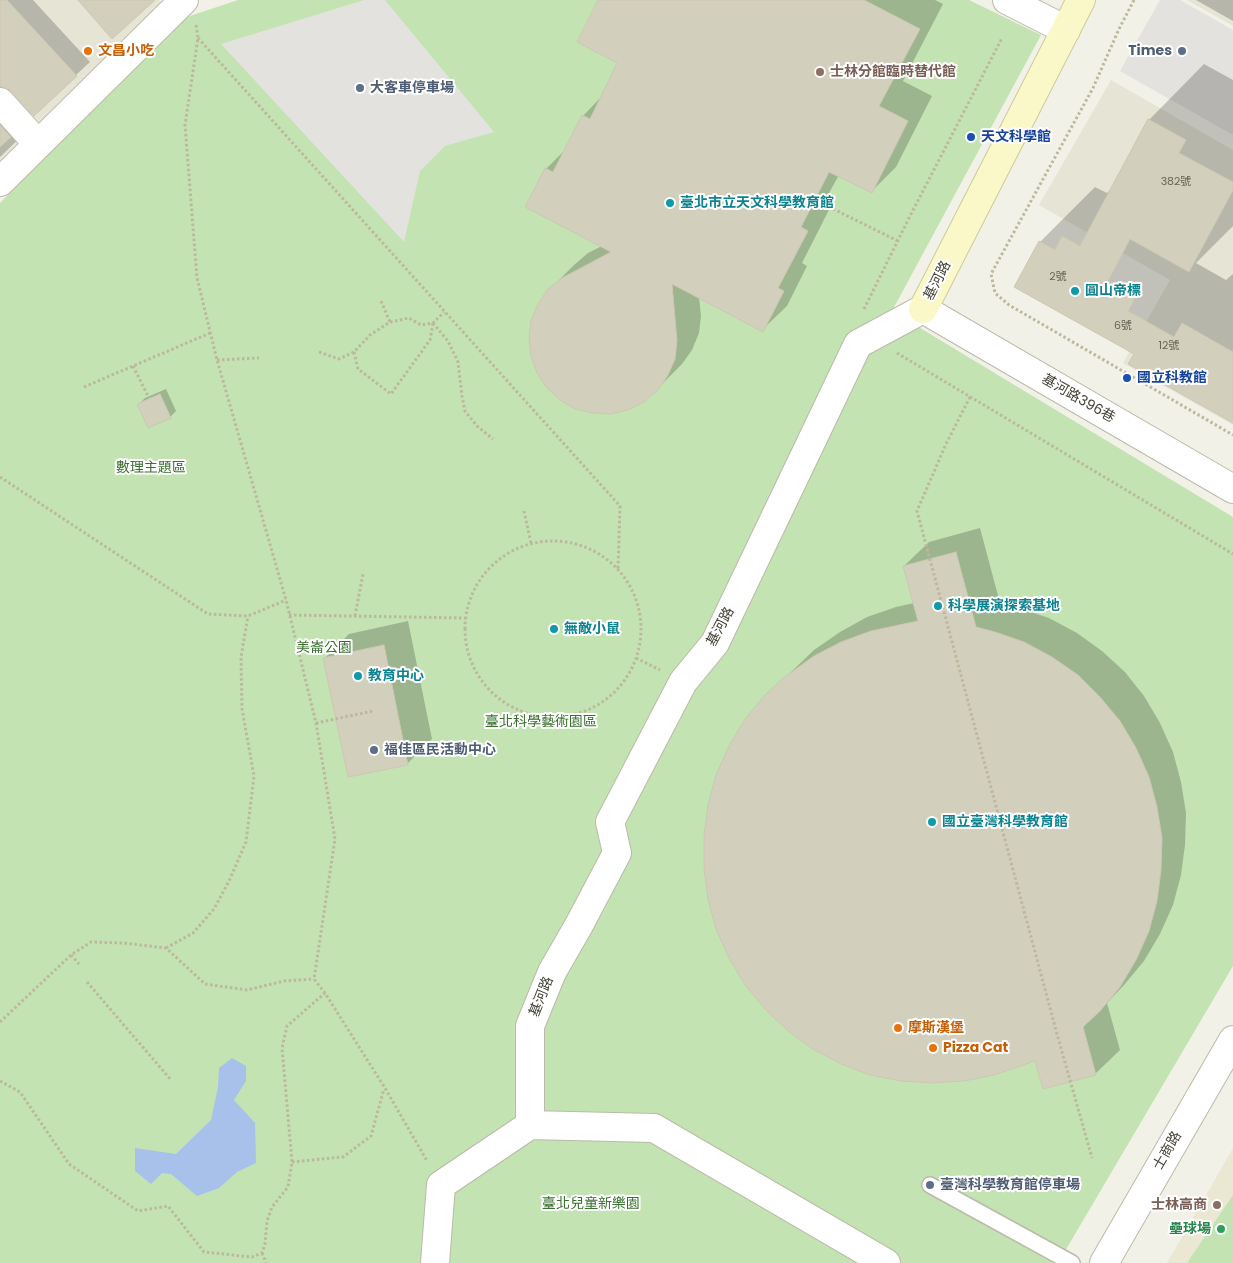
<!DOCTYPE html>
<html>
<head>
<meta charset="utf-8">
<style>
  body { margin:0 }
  canvas { display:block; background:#f2f1e7 }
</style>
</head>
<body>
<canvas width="1233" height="1263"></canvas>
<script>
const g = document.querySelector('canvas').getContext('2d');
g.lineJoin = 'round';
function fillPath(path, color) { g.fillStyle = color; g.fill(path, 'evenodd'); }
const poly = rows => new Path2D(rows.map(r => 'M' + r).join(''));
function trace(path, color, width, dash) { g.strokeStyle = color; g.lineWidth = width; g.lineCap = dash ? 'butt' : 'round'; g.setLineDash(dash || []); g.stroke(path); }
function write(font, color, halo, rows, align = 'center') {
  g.font = font + ' Poppins,"Noto Sans TC",sans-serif'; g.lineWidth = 4; g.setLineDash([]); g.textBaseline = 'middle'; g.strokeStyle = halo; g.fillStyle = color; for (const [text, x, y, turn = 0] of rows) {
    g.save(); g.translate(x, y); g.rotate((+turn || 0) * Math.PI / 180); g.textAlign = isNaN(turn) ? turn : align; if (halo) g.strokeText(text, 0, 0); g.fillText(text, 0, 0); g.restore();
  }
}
fillPath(poly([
  [0,0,159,0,168,11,0,166],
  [1187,0,1233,0,1233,26],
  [1111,80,1233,150,1233,425,1123,363,1170,280,1039,205]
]), '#e5e4d5');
fillPath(poly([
  [1233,1148,1233,1263,1167,1263]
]), '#eae8d2');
fillPath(poly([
  [238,0,969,0,1041,35,892,311,1233,517,1233,966,1058,1263,0,1263,0,203,184,18],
  [1233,1195,1233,1263,1187,1263]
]), '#c3e3b3');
fillPath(poly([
  [364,0,385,0,494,132,445,146,420,171,404,242,221,44],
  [1160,0,1180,0,1233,30,1233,135,1120,71]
]), '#e3e2de');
fillPath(poly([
  [232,1058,246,1066,246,1081,234,1100,255,1123,256,1163,237,1172,219,1188,197,1196,171,1174,162,1173,151,1184,135,1171,135,1148,176,1154,211,1120,218,1087,219,1068]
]), '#a8c1ea');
fillPath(poly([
  [0,0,33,0,90,62,76,75,12,91,6,86,0,86],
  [599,0,935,0,943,4,903,81,932,96,896,167,871,192,839,175,824,202,831,206,802,263,807,266,787,306,762,330,699,297,701,316,699,333,692,350,682,364,657,389,549,290,574,265,588,253,602,246,546,169,566,149,583,116,603,95,619,63],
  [1196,0,1233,0,1233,21],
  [1204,64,1233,80,1233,226,1196,263,1226,280,1233,274,1233,421,1136,353,1040,242,1095,187,1107,193,1113,187,1149,120],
  [0,96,28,130,0,157],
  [166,389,176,411,170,417,139,404,145,398],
  [980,528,1000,603,1019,608,1049,618,1077,633,1102,651,1125,672,1144,696,1160,723,1173,752,1181,782,1186,813,1185,845,1181,875,1173,905,1160,934,1144,961,1124,985,1107,1003,1120,1050,1095,1074,1036,1059,766,696,814,650,840,632,867,617,896,607,914,603,904,566,929,542],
  [408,621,432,739,407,764,324,659,349,634]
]), '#0003');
const building = poly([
  [0,0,7,0,77,76,34,116,12,92,5,87,0,87,0,0],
  [78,0,155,0,112,39,78,0],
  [598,0,864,0,920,29,879,106,908,121,872,193,829,172,801,227,808,231,778,288,784,291,763,332,672,284,677,341,675,359,668,375,658,390,644,402,628,410,611,414,593,413,575,409,560,400,547,388,537,373,531,356,529,338,531,320,538,304,548,289,562,278,611,252,525,207,545,168,553,172,582,115,590,119,617,63,577,42,598,0],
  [1148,119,1186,140,1179,153,1233,182,1233,190,1189,272,1130,239,1108,281,1136,296,1128,311,1174,337,1182,323,1233,352,1233,423,1128,364,1134,354,1014,287,1039,241,1055,250,1062,236,1080,246,1148,119],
  [0,125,11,137,0,147,0,125],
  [160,394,171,418,148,428,137,404,160,394],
  [956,552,976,627,995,632,1024,642,1052,657,1078,675,1100,697,1120,721,1136,748,1149,777,1157,807,1162,838,1161,870,1157,901,1149,931,1136,960,1120,987,1100,1011,1083,1027,1096,1075,1043,1089,1035,1061,994,1075,964,1081,932,1083,901,1081,870,1075,841,1064,813,1049,788,1031,765,1009,745,985,729,958,716,929,708,899,704,868,704,836,708,805,716,775,729,746,745,719,765,695,782,679,814,656,841,642,871,631,918,621,903,566,956,552],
  [384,645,408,765,348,777,323,658,384,645]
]);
fillPath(building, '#d2cfbd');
trace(building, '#cdc8b1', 1);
const lane = poly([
  [930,1185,1072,1263]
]);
const street = poly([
  [1007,0,1066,30],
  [0,102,38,144],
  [0,182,184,0],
  [530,1125,654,1128,886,1263],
  [435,1263,441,1185,530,1125,530,1026,552,972,579,925,617,853,610,822,683,682,715,643,858,344,923,309,1233,489],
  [1104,1263,1233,1040]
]);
const secondary = poly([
  [923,309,1081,0]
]);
trace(lane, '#bcbaaa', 18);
trace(street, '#bcbaaa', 30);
trace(secondary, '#cecb9a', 30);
trace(poly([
  [1134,0,1119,29,1093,88,991,274,995,293,1009,305,1233,435],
  [196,25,198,38,185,125,197,278,217,360,286,600,316,723,335,839,314,979,325,993,385,1088,427,1161],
  [198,38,620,506,618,570],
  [815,200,898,241],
  [381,301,390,322],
  [864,309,909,218,1002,38],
  [433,323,448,341,458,362,462,396,465,411,477,426,493,439],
  [319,352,339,359,354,352,370,335,390,322,409,318,421,325,433,323,444,312],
  [354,352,358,369,391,394,430,340,433,323],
  [897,353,1233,554],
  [217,360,259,358],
  [133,366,149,398],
  [84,387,210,333],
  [970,397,946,444,917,511,1057,1034,1092,1158],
  [0,477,208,614,248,616,286,600],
  [524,511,531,543],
  '465 629a88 88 0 1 1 176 0a88 88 0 1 1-176 0Z',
  [289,615,466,618],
  [355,616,363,574],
  [636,658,660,670],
  [316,723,373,711],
  [166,948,193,933,214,909,229,881,246,842,254,776,242,709,241,657,248,616],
  [71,955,79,964],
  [87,982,171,1080],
  [0,1022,71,955,91,942,123,943,166,948,205,984,247,990,284,981,314,979],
  [0,1081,20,1092,69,1164,138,1211,168,1206,204,1252,252,1257,262,1253,265,1244,267,1221,272,1207,288,1187,292,1162,282,1048,287,1026,325,993],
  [292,1162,343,1157,371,1136,384,1089],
  [262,1253,266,1263]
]), '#bdb89d', 3, [2.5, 2.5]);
trace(lane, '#fff', 15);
trace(street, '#fff', 28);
trace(secondary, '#faf8c9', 28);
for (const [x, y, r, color] of [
  [88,51,5,"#e8710a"],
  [1182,51,5,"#5c6f8a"],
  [820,72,5,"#8d6e63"],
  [360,88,5,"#5c6f8a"],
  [971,137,5,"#1a4fb4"],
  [670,203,5,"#0f9aa8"],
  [1075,291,5,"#0f9aa8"],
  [1127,378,5,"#1a4fb4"],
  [938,606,5,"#0f9aa8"],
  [554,629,5,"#0f9aa8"],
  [358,676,5,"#0f9aa8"],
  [374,750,5,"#5c6f8a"],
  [932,822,5,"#0f9aa8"],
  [898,1028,5,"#e8710a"],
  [933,1048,5,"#e8710a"],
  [930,1185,5,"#5c6f8a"],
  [1217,1205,5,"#8d6e63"],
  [1221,1229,5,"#2e9e5b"]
]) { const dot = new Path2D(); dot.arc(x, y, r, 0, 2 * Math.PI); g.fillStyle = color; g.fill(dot); trace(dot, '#fff', 2); }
write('11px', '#686558', null, [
  ["382號",1176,182],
  ["2號",1058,277],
  ["6號",1123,326],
  ["12號",1169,346]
]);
write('bold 14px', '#c56008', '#fff', [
  ["文昌小吃",98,51],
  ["摩斯漢堡",908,1028],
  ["Pizza Cat",943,1048]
], 'left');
write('bold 14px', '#4e5e75', '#fff', [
  ["Times",1172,51,"right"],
  ["大客車停車場",370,88],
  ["福佳區民活動中心",384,750],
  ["臺灣科學教育館停車場",940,1185]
], 'left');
write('bold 14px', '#785e54', '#fff', [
  ["士林分館臨時替代館",830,72],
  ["士林高商",1207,1205,"right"]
], 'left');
write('bold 14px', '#164399', '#fff', [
  ["天文科學館",981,137],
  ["國立科教館",1137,378]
], 'left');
write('bold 14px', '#0d838f', '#fff', [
  ["臺北市立天文科學教育館",680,203],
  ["圓山帝標",1085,291],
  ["科學展演探索基地",948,606],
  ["無敵小鼠",564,629],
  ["教育中心",368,676],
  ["國立臺灣科學教育館",942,822]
], 'left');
write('14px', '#444236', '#fff', [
  ["基河路",938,281,-63],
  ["基河路396巷",1078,399,30],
  ["基河路",721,627,-62],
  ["基河路",542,997,-68],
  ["士商路",1168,1151,-60]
]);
write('14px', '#3a712f', '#fff', [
  ["數理主題區",151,468],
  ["美崙公園",324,648],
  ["臺北科學藝術園區",541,722],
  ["臺北兒童新樂園",591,1204]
]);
write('bold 14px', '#27864d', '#fff', [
  ["壘球場",1211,1229]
], 'right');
</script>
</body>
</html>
